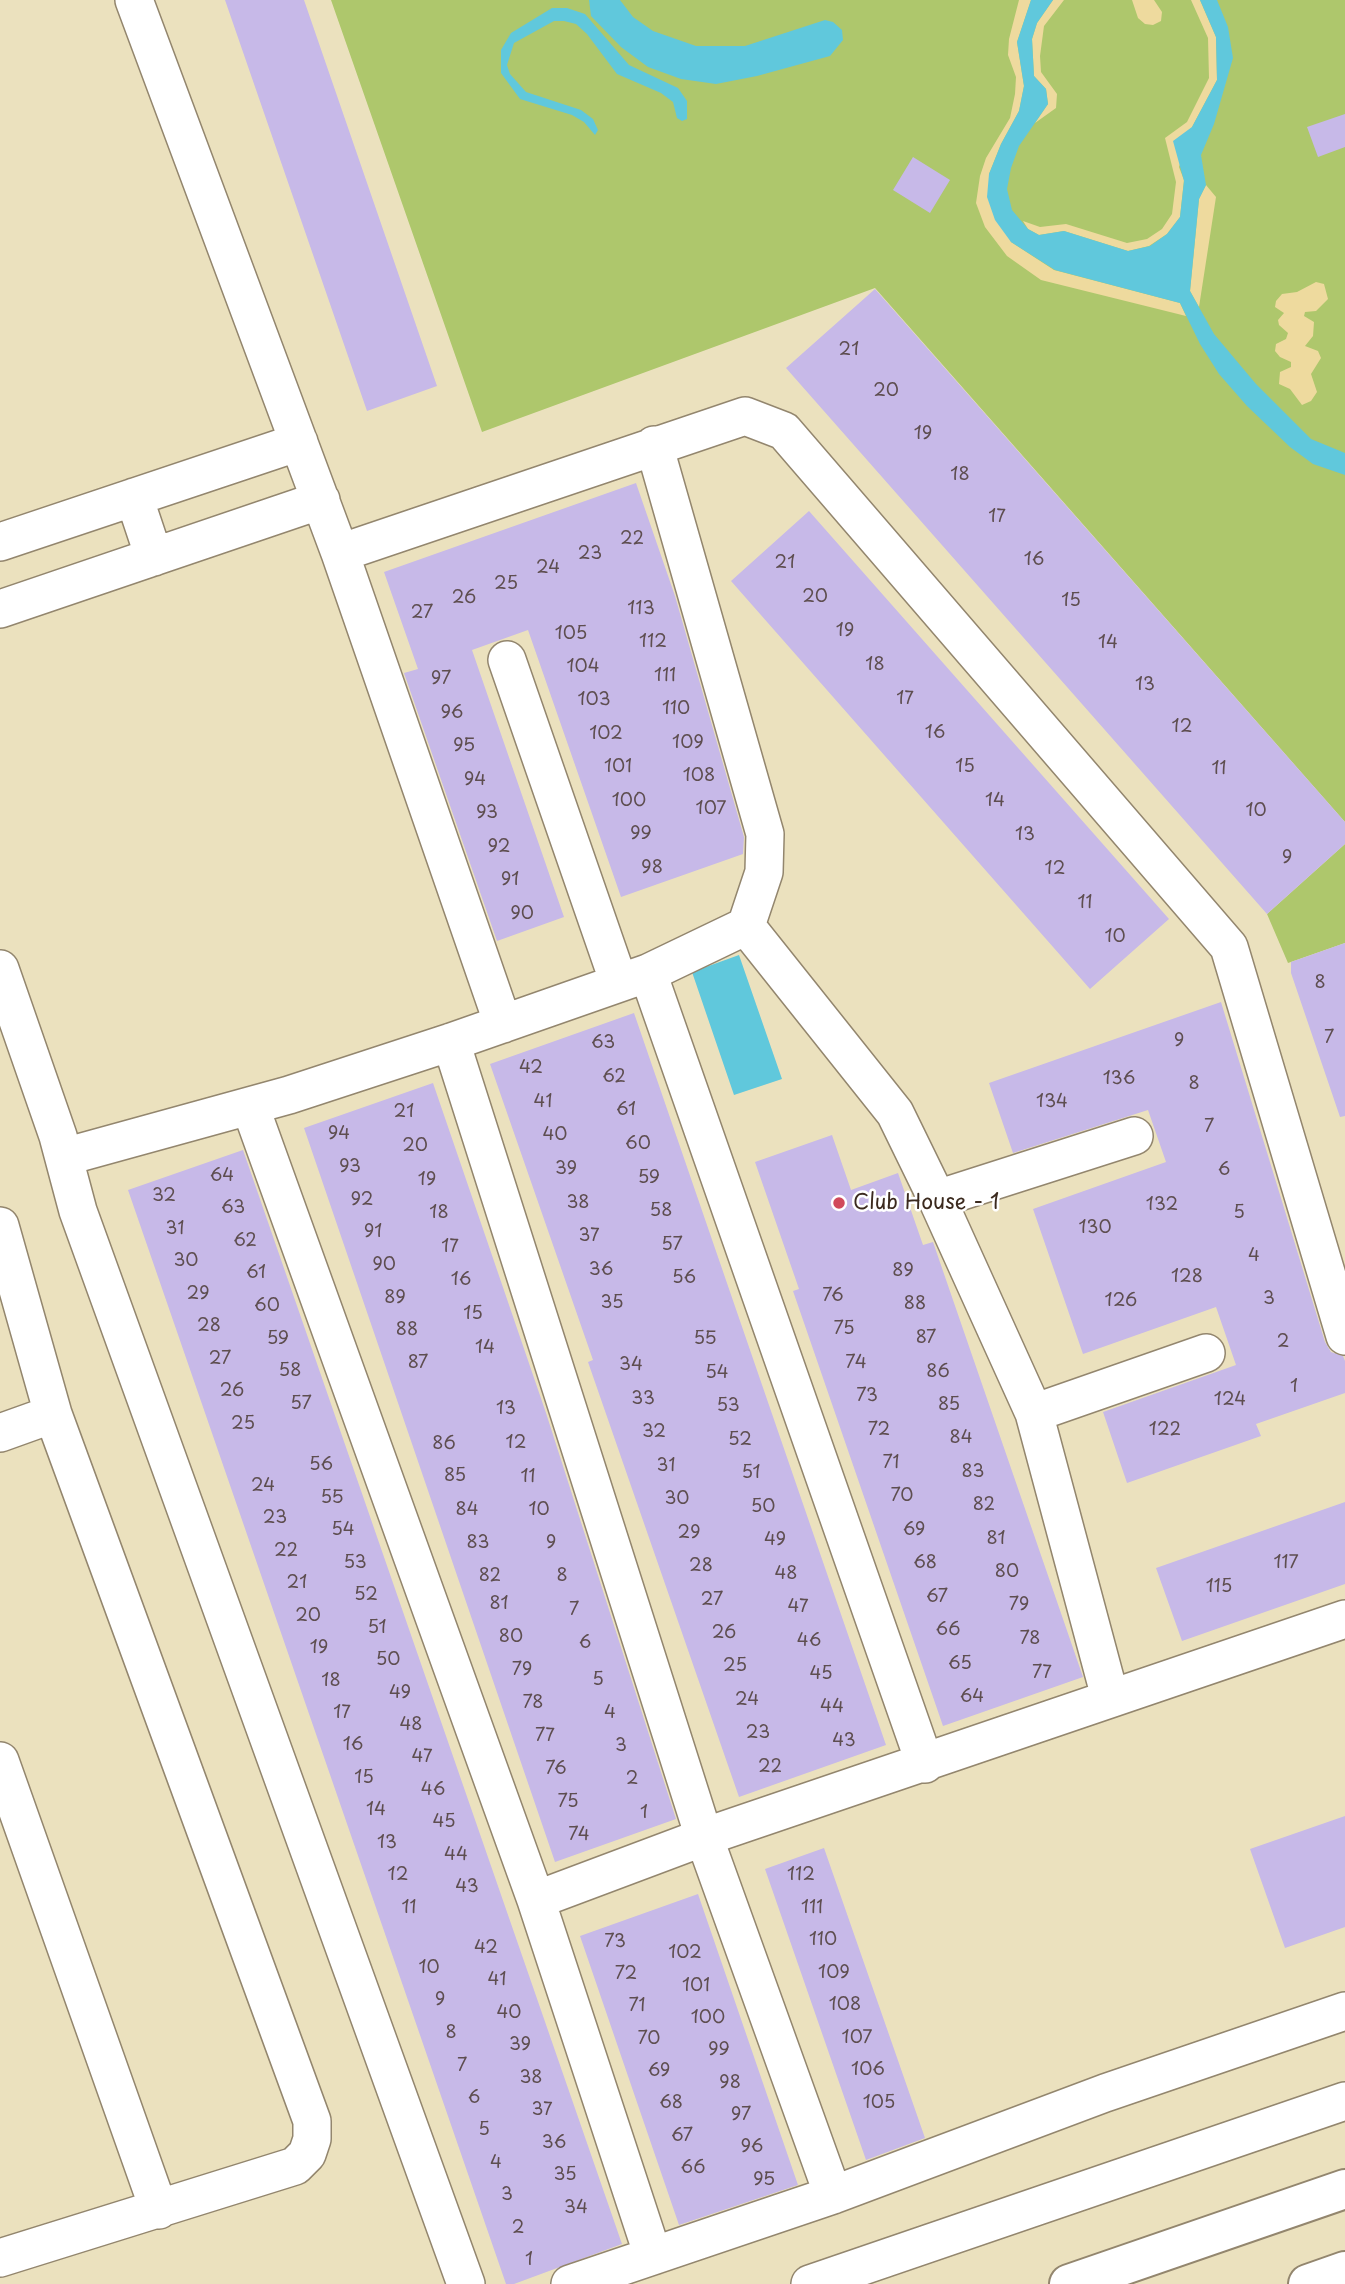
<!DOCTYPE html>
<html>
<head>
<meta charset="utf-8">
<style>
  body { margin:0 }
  canvas { display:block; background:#ebe1be }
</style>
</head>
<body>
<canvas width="1345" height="2284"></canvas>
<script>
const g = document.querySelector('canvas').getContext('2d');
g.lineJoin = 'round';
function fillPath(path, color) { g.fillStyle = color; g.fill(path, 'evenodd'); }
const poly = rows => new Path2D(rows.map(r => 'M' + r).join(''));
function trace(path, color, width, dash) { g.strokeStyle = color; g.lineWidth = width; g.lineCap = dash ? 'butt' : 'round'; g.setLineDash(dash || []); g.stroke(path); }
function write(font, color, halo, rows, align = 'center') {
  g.font = font + ' "Playpen Sans",sans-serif'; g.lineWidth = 5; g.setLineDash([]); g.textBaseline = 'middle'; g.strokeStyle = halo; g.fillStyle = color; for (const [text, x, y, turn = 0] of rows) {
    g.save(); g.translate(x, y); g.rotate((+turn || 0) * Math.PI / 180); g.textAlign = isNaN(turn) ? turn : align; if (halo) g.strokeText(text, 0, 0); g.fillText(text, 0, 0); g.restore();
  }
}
fillPath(poly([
  [331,0,1345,0,1345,822,875,288,482,432],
  [1345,844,1345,943,1288,963,1267,914]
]), '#aec76c');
fillPath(poly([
  [1019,0,1031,0,1017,42,1024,86,1019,111,1001,144,989,174,1011,242,1054,270,1180,303,1186,316,1041,280,1007,256,985,227,976,203,980,176,986,158,1010,118,1015,94,1016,77,1008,55,1009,39],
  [1053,0,1064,0,1044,26,1040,56,1041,72,1057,94,1056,108,1035,123,1048,104,1046,89,1034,76,1032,39,1037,23],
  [1132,0,1154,0,1162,12,1161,21,1153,25,1145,24,1138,18],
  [1191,0,1200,0,1216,37,1217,80,1192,127,1179,167,1184,180,1180,217,1167,234,1149,246,1128,251,1064,231,1039,235,1028,229,1023,221,1040,227,1066,224,1127,243,1147,239,1162,229,1172,214,1176,182,1165,138,1187,122,1209,78,1208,38],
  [1206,185,1216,197,1199,307,1190,291,1199,199],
  [1316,282,1324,284,1328,299,1316,311,1305,312,1304,316,1314,322,1313,336,1305,346,1318,351,1321,358,1311,374,1317,392,1311,401,1302,405,1290,389,1279,384,1280,372,1291,367,1291,362,1280,357,1275,351,1276,344,1286,339,1288,333,1279,325,1278,320,1284,313,1275,307,1276,301,1282,294,1297,292]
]), '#eeda9e');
fillPath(poly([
  [589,0,620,0,633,17,653,31,696,46,745,46,825,20,833,22,842,30,843,40,830,56,757,76,716,84,681,79,648,67,621,47,591,16],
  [1031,0,1053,0,1037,23,1032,39,1034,76,1046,89,1048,104,1019,146,1011,168,1007,189,1012,210,1028,229,1039,235,1064,231,1128,251,1150,246,1167,234,1180,217,1184,181,1173,141,1192,127,1217,80,1216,37,1200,0,1217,0,1228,27,1233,58,1214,124,1201,155,1206,185,1199,199,1190,291,1214,334,1256,384,1311,439,1345,453,1345,475,1313,464,1290,447,1247,406,1219,374,1200,344,1180,303,1055,270,1011,242,995,220,987,197,989,174,1001,144,1019,111,1024,86,1017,42],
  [552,8,567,8,585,14,629,65,678,88,687,101,687,119,682,121,677,118,673,102,661,93,617,74,587,34,576,24,564,21,554,21,514,43,507,65,510,74,526,92,581,110,593,119,598,130,595,135,584,122,572,115,520,99,501,73,501,50,511,33],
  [739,955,782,1079,734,1095,692,972]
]), '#60c8dc');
fillPath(poly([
  [225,0,304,0,437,386,367,411],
  [1345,114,1345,147,1318,157,1307,127],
  [913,157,950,180,930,213,893,190],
  [875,289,1345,822,1345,844,1267,914,786,368],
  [636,483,675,596,744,837,743,854,621,897,528,630,472,650,564,917,497,941,404,673,418,669,384,572],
  [809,511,1169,919,1090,989,731,581],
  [1345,943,1345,1116,1340,1117,1291,973,1291,962],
  [1221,1002,1325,1342,1331,1352,1343,1356,1345,1361,1345,1393,1256,1424,1261,1436,1127,1483,1103,1412,1236,1365,1216,1307,1083,1354,1033,1209,1166,1162,1148,1110,1013,1153,989,1083],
  [634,1013,886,1745,739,1797,588,1362,593,1360,490,1064],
  [433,1083,546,1413,676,1819,555,1862,304,1128],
  [832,1135,851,1190,898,1173,923,1245,933,1242,1083,1677,943,1726,793,1291,799,1289,755,1162],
  [243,1150,622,2244,514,2284,506,2284,128,1190],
  [1345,1502,1345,1584,1182,1641,1156,1568],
  [1345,1816,1345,1927,1285,1948,1250,1849],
  [824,1848,925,2138,866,2160,765,1869],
  [698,1894,798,2185,679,2225,580,1936]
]), '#c7b9e8');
const minor = poly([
  [134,0,340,553,503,1024],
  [134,497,154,557],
  [0,542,299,442],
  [340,553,745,416,784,431,1229,947,1345,1336],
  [0,609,321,500],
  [507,660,619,983],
  [746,926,895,1113,937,1199,1034,1413,1110,1697],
  [0,969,58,1136,78,1211,466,2284],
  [648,973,925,1764],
  [451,1042,704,1837,833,2195],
  [250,1106,536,1900,653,2256],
  [64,1157,289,1095,451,1042,648,973,746,926,764,872,765,834,654,445],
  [937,1199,1134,1136],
  [0,1226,53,1414,312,2121,312,2139,307,2154,295,2166,0,2258],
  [1034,1413,1206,1353],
  [0,1433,53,1414],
  [0,1761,159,2210],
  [536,1900,704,1837,1345,1619],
  [570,2284,833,2195,1105,2093,1345,2011],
  [810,2284,1345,2101]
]);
const tertiary = poly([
  [1069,2284,1345,2189],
  [1308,2284,1345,2271]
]);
trace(minor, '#93866e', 40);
trace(tertiary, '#93866e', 42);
trace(minor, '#fff', 37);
trace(tertiary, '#fff', 38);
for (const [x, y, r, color] of [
  [839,1203,7,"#d1495b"]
]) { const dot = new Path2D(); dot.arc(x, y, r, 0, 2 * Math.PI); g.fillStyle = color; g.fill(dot); trace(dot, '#fff', 2.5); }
write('18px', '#5e4e50', null, [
  ["21",849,350],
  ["20",886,391],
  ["19",923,434],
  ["18",960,475],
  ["17",997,517],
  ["22",632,539],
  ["23",590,554],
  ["16",1034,560],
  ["21",785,563],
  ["24",548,568],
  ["25",506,584],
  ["20",815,597],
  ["26",464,598],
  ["15",1071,601],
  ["113",641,609],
  ["27",422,613],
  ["19",845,631],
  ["105",571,634],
  ["112",653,642],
  ["14",1108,643],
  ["18",875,665],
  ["104",583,667],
  ["111",665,676],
  ["97",441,679],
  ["13",1145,685],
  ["17",905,699],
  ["103",594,700],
  ["110",676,709],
  ["96",452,713],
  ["12",1182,727],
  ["16",935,733],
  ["102",606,734],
  ["109",688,743],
  ["95",464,746],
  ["101",618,767],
  ["15",965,767],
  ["11",1219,769],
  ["108",699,776],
  ["94",475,780],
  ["100",629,801],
  ["14",995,801],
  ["107",711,809],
  ["10",1256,811],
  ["93",487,813],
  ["99",641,834],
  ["13",1025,835],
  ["92",499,847],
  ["9",1287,858],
  ["98",652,868],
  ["12",1055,869],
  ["91",510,880],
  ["11",1085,903],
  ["90",522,914],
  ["10",1115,937],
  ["8",1320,983],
  ["7",1329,1038],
  ["9",1179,1041],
  ["63",603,1043],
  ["42",531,1068],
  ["62",614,1077],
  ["136",1119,1079],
  ["8",1194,1084],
  ["41",543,1102],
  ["134",1052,1102],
  ["61",626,1110],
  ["21",404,1112],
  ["7",1209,1127],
  ["94",339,1134],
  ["40",555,1135],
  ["60",638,1144],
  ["20",415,1146],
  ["93",350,1167],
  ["39",566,1169],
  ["6",1224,1170],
  ["64",222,1176],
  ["59",649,1178],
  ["19",427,1180],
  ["32",164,1196],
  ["92",362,1200],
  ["38",578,1203],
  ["132",1162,1205],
  ["63",233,1208],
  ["58",661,1211],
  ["18",439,1213],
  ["5",1239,1213],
  ["130",1095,1228],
  ["31",175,1229],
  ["91",373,1232],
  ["37",589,1236],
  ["62",245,1241],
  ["57",672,1245],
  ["17",450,1247],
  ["4",1254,1256],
  ["30",186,1261],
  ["90",384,1265],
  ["36",601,1270],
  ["89",903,1271],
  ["61",256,1273],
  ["128",1187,1277],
  ["56",684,1278],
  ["16",461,1280],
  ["29",198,1294],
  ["76",833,1296],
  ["89",395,1298],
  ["3",1269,1299],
  ["126",1121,1301],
  ["35",612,1303],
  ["88",915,1304],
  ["60",267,1306],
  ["15",473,1314],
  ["28",209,1326],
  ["75",844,1329],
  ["88",407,1330],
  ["87",926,1338],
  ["59",278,1339],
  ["55",705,1339],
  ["2",1283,1342],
  ["14",485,1348],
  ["27",220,1359],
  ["87",418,1363],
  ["74",856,1363],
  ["34",631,1365],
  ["58",290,1371],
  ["86",938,1372],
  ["54",717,1373],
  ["1",1294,1387],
  ["26",232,1391],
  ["73",867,1396],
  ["33",643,1399],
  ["124",1230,1400],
  ["57",301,1404],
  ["85",949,1405],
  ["53",728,1406],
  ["13",506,1409],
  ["25",243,1424],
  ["72",879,1430],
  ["122",1165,1430],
  ["32",654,1432],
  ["84",961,1438],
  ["52",740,1440],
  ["12",516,1443],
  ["86",444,1444],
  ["71",891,1463],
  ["56",321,1465],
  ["31",666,1466],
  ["83",973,1472],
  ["51",751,1473],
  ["85",455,1476],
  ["11",528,1477],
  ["24",263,1486],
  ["70",902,1496],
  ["55",332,1498],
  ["30",677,1499],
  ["82",984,1505],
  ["50",763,1507],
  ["84",467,1510],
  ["10",539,1510],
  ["23",275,1518],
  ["54",343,1530],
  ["69",914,1530],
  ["29",689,1533],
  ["81",996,1539],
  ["49",775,1540],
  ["83",478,1543],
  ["9",551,1543],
  ["22",286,1551],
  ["53",355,1563],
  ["68",925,1563],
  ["117",1286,1563],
  ["28",701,1566],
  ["80",1007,1572],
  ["48",786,1574],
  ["82",490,1576],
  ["8",562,1576],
  ["21",297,1583],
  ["115",1219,1587],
  ["52",366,1595],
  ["67",937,1597],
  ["27",712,1600],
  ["81",499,1604],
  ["79",1019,1605],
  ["47",798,1607],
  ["7",574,1610],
  ["20",308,1616],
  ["51",377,1628],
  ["66",948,1630],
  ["26",724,1633],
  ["80",511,1637],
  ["78",1030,1639],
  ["46",809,1641],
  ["6",585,1643],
  ["19",319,1648],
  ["50",388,1660],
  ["65",960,1664],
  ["25",735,1666],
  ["79",522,1670],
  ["77",1042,1673],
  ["45",821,1674],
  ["5",598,1680],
  ["18",331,1681],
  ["49",400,1693],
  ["64",972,1697],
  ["24",747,1700],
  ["78",533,1703],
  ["44",832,1707],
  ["17",342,1713],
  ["4",610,1713],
  ["48",411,1725],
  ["23",758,1733],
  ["77",545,1736],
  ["43",844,1741],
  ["16",353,1745],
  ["3",621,1746],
  ["47",422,1757],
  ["22",770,1767],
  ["76",556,1769],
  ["15",364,1778],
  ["2",632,1779],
  ["46",433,1790],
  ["75",568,1802],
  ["14",376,1810],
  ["1",644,1813],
  ["45",444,1822],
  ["74",579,1835],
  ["13",387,1843],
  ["44",456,1855],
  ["12",398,1875],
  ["112",801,1875],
  ["43",467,1887],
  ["11",409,1908],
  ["111",812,1908],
  ["110",823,1940],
  ["73",615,1942],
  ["42",486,1948],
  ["102",685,1953],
  ["10",429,1968],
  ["109",834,1973],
  ["72",626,1974],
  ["41",497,1980],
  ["101",696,1986],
  ["9",440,2000],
  ["108",845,2005],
  ["71",637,2006],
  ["40",509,2013],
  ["100",708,2018],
  ["8",451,2033],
  ["107",857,2038],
  ["70",649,2039],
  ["39",520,2045],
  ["99",719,2050],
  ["7",462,2066],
  ["106",868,2070],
  ["69",659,2071],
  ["38",531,2078],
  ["98",730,2083],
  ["6",474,2098],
  ["68",671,2103],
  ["105",879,2103],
  ["37",542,2110],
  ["97",741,2115],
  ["5",484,2130],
  ["67",682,2136],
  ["36",554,2143],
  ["96",752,2147],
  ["4",496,2163],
  ["66",693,2168],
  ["35",565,2175],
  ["95",764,2180],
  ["3",507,2195],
  ["34",576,2208],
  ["2",518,2228],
  ["1",529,2260]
]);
write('21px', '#3b2a1e', '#fff', [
  ["Club House - 1",853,1203]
], 'left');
</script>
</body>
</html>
